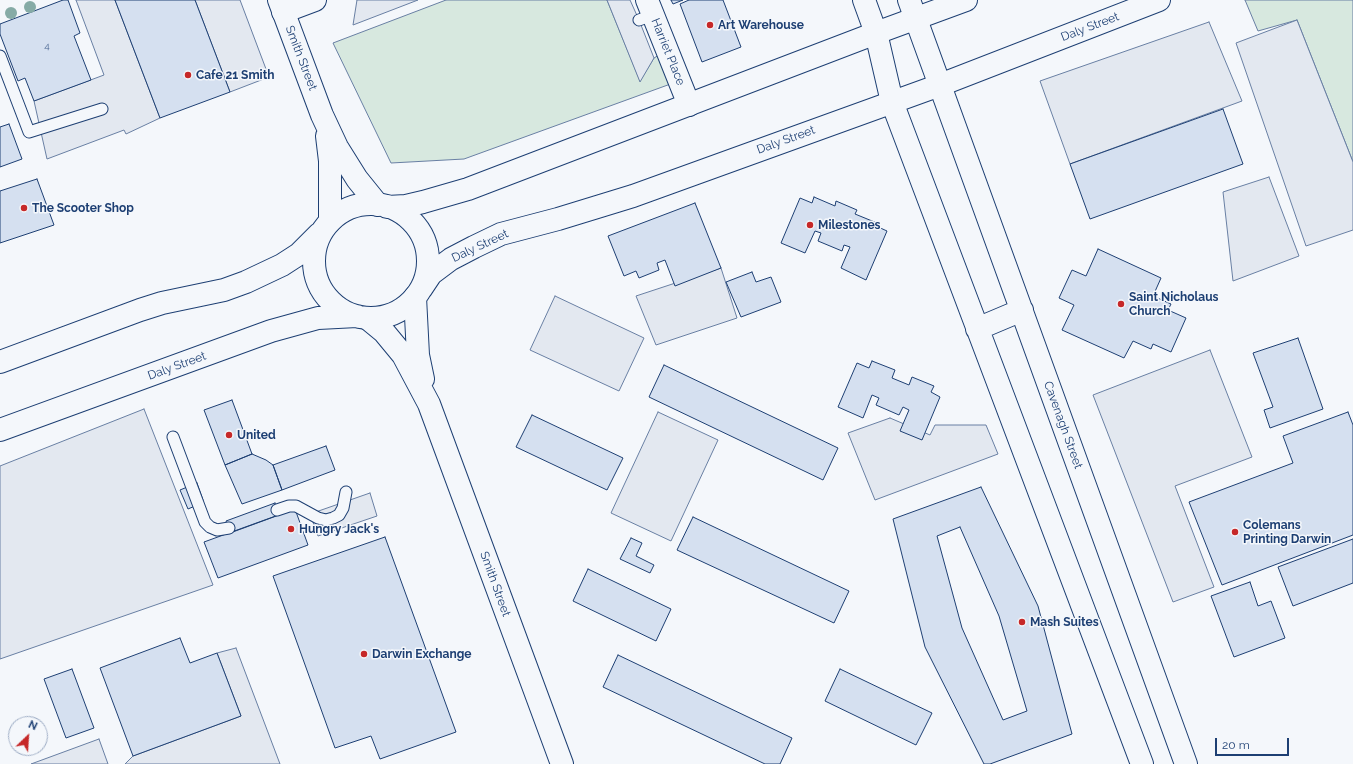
<!DOCTYPE html>
<html>
<head>
<meta charset="utf-8">
<style>
  body { margin:0 }
  #map { position:relative; width:1353px; height:764px; overflow:hidden; background:#f4f7fb; font-family:Raleway,sans-serif }
  canvas { display:block }
  .north { position:absolute; left:8px; top:716px; width:40px; height:40px; box-sizing:border-box; background:#f4f7fb; border:1px solid #9eadc5; border-radius:50%; rotate:25deg; font-size:11px; font-weight:700; line-height:16px; text-align:center; color:#1d3f73 }
  .north::after { content:''; display:block; margin:auto; width:14px; height:18px; background:#c62828; clip-path:polygon(50% 0,100% 100%,50% 72%,0 100%) }
  .scale { position:absolute; left:1215px; top:738px; width:74px; height:18px; box-sizing:border-box; border:2px solid #1d3f73; border-top:0; padding-left:5px; font-size:12px; line-height:14px; white-space:nowrap; color:#1d3f73; -webkit-text-stroke:3px #f4f7fb; paint-order:stroke }
</style>
</head>
<body>
<div id="map">
<canvas width="1353" height="764"></canvas>
<div class="north">N</div>
<div class="scale">20 m</div>
</div>
<script>
const g = document.querySelector('canvas').getContext('2d');
g.lineJoin = 'round';
function fillPath(path, color) { g.fillStyle = color; g.fill(path, 'evenodd'); }
const poly = rows => new Path2D(rows.map(r => 'M' + r).join(''));
function trace(path, color, width, dash) { g.strokeStyle = color; g.lineWidth = width; g.lineCap = dash ? 'butt' : 'round'; g.setLineDash(dash || []); g.stroke(path); }
function write(font, color, halo, rows, align = 'center') {
  g.font = font + ' Raleway,sans-serif'; g.lineWidth = 3; g.setLineDash([]); g.textBaseline = 'middle'; g.strokeStyle = halo; g.fillStyle = color; for (const [text, x, y, turn = 0] of rows) {
    g.save(); g.translate(x, y); g.rotate((+turn || 0) * Math.PI / 180); g.textAlign = isNaN(turn) ? turn : align; if (halo) g.strokeText(text, 0, 0); g.fillText(text, 0, 0); g.restore();
  }
}
const green = poly([
  [446,0,607,0,640,81,654,58,659,55,676,82,464,159,391,163,333,43,446,0],
  [1245,0,1353,0,1353,162,1297,20,1258,31,1245,0]
]);
fillPath(green, '#d7e8df');
trace(green, '#687fa3', 1);
const parking = poly([
  [76,0,115,0,160,118,126,134,124,130,47,159,34,101,104,75,76,0],
  [195,0,240,0,269,77,230,92,195,0],
  [357,0,418,0,353,25,357,0],
  [607,0,630,0,639,20,654,58,640,82,607,0],
  [1297,20,1353,162,1353,230,1306,246,1236,43,1297,20],
  [1209,22,1242,101,1070,164,1040,81,1209,22],
  [1269,177,1299,256,1233,281,1223,192,1269,177],
  [721,268,737,318,656,345,636,296,721,268],
  [555,296,644,338,619,391,530,350,555,296],
  [1210,350,1252,457,1175,486,1214,587,1173,602,1093,395,1210,350],
  [144,409,213,585,0,659,0,466,144,409],
  [658,412,718,440,671,541,611,513,658,412],
  [890,418,930,435,935,425,986,425,998,454,875,500,848,433,890,418],
  [370,493,377,516,318,536,310,514,370,493],
  [236,648,280,764,125,764,133,756,241,716,217,653,236,648],
  [99,739,108,764,31,764,99,739]
]);
fillPath(parking, '#e3e8f0');
trace(parking, '#687fa3', 1);
const building = poly([
  [63,0,68,0,80,33,74,36,91,80,34,101,25,78,18,81,0,34,0,24,63,0],
  [115,0,195,0,230,92,160,118,115,0],
  [671,0,683,0,673,4,671,0],
  [689,0,723,0,741,47,702,62,680,4,689,0],
  [1223,109,1243,164,1090,219,1070,164,1223,109],
  [9,124,22,159,0,167,0,127,9,124],
  [37,179,54,225,0,243,0,191,37,179],
  [814,197,835,206,836,201,857,210,855,214,877,223,876,226,887,231,866,280,841,268,850,247,844,245,842,251,818,241,821,233,815,231,805,253,781,243,800,198,812,203,814,197],
  [695,203,721,268,675,286,665,260,657,263,659,270,639,278,636,271,624,276,608,236,695,203],
  [1098,249,1161,278,1153,296,1171,304,1168,310,1186,318,1171,352,1153,344,1151,349,1133,341,1124,358,1062,330,1074,305,1059,298,1072,270,1086,276,1098,249],
  [752,272,756,282,771,277,781,302,741,317,726,282,752,272],
  [1298,338,1323,409,1270,428,1264,410,1273,407,1253,353,1298,338],
  [872,361,895,370,892,378,909,385,912,377,934,386,931,392,940,397,922,440,900,431,909,410,903,407,899,415,876,405,879,398,872,395,863,418,838,407,857,363,869,368,872,361],
  [664,365,838,448,823,480,649,397,664,365],
  [232,400,252,454,225,465,204,410,232,400],
  [1348,412,1353,425,1353,535,1222,585,1189,502,1293,463,1283,436,1348,412],
  [532,415,623,458,607,490,516,447,532,415],
  [326,446,335,470,282,490,273,465,326,446],
  [252,454,266,460,273,465,282,490,242,504,225,465,252,454],
  [197,483,203,500,202,503,188,509,180,490,197,483],
  [981,487,1038,606,1072,734,990,764,984,764,925,647,893,519,981,487],
  [960,527,999,616,1027,711,1003,720,962,628,937,536,960,527],
  [275,503,279,515,230,533,226,521,275,503],
  [295,509,308,545,218,578,204,542,295,509],
  [693,517,849,591,834,623,677,550,693,517],
  [385,537,456,732,380,759,371,736,335,748,273,576,385,537],
  [631,538,642,543,636,556,654,565,650,573,620,559,631,538],
  [1353,539,1353,583,1293,606,1278,567,1353,539],
  [588,569,671,609,656,641,573,601,588,569],
  [1250,582,1258,606,1271,601,1285,638,1234,657,1211,596,1250,582],
  [180,638,190,663,217,653,241,716,133,756,100,668,180,638],
  [618,655,792,738,780,764,765,764,603,687,618,655],
  [72,669,94,728,66,738,44,679,72,669],
  [840,669,932,713,916,745,825,701,840,669]
]);
fillPath(building, '#d5e0f0');
trace(building, '#1d3f73', 1);
const lane = poly([
  [639,20,653,15],
  [0,56,29,132,102,109],
  [173,437,205,522,210,527,217,530,229,528],
  [277,510,289,506,296,506,318,518,326,520,333,518,339,515,343,508,346,492]
]);
const street = poly([
  [647,0,689,105],
  [283,12,315,0],
  [415,297,418,355,423,379],
  [367,318,384,332,403,355,429,404,562,764]
]);
const secondary = poly([
  [279,0,322,115,337,147,357,179,378,205],
  [864,0,876,33,892,102,1142,764],
  [909,0,1186,764],
  [327,136,330,161,330,221],
  [977,329,1022,310]
]);
const primary = poly([
  '314 261a57 57 0 1 1 114 0a57 57 0 1 1-114 0Z',
  [387,207,406,206,423,202,468,189,876,33,966,0],
  [421,289,431,274,451,259,474,247,501,234,558,219,633,196,940,85,1159,0],
  [0,362,140,310,162,303,224,290,246,282,282,265,299,254,319,234],
  [0,430,271,331,318,318,357,316]
]);
trace(lane, '#1d3f73', 13);
trace(street, '#1d3f73', 24);
trace(secondary, '#1d3f73', 24);
trace(primary, '#1d3f73', 24);
trace(lane, '#f4f7fb', 11);
trace(street, '#f4f7fb', 22);
trace(secondary, '#f4f7fb', 22);
trace(primary, '#f4f7fb', 22);
g.fillStyle = '#86aba6';
for (const [x, y] of [
  [30,7],
  [11,13]
]) { g.beginPath(); g.arc(x, y, 6, 0, 2 * Math.PI); g.fill(); }
for (const [x, y, r, color] of [
  [710,25,4,"#c62828"],
  [188,75,4,"#c62828"],
  [24,208,4,"#c62828"],
  [810,225,4,"#c62828"],
  [1121,304,4,"#c62828"],
  [229,435,4,"#c62828"],
  [291,529,4,"#c62828"],
  [1235,532,4,"#c62828"],
  [1022,622,4,"#c62828"],
  [364,654,4,"#c62828"]
]) { const dot = new Path2D(); dot.arc(x, y, r, 0, 2 * Math.PI); g.fillStyle = color; g.fill(dot); trace(dot, '#f4f7fb', 1.5); }
write('10px', '#4b6792', null, [
  ["4",47,46]
]);
write('bold 12px', '#1d3f73', '#f4f7fb', [
  ["Art Warehouse",718,25],
  ["Cafe 21 Smith",196,75],
  ["The Scooter Shop",32,208],
  ["Milestones",818,225],
  ["Saint Nicholaus",1129,297],
  ["Church",1129,311],
  ["United",237,435],
  ["Colemans",1243,525],
  ["Printing Darwin",1243,539],
  ["Hungry Jack's",299,529],
  ["Mash Suites",1030,622],
  ["Darwin Exchange",372,654]
], 'left');
write('12px', '#1d3f73', '#f4f7fb', [
  ["Daly Street",1090,27,-21],
  ["Harriet Place",668,52,68],
  ["Smith Street",301,58,69],
  ["Daly Street",786,140,-20],
  ["Daly Street",480,246,-25],
  ["Daly Street",177,366,-20],
  ["Cavenagh Street",1063,425,70],
  ["Smith Street",495,584,70]
]);
</script>
</body>
</html>
